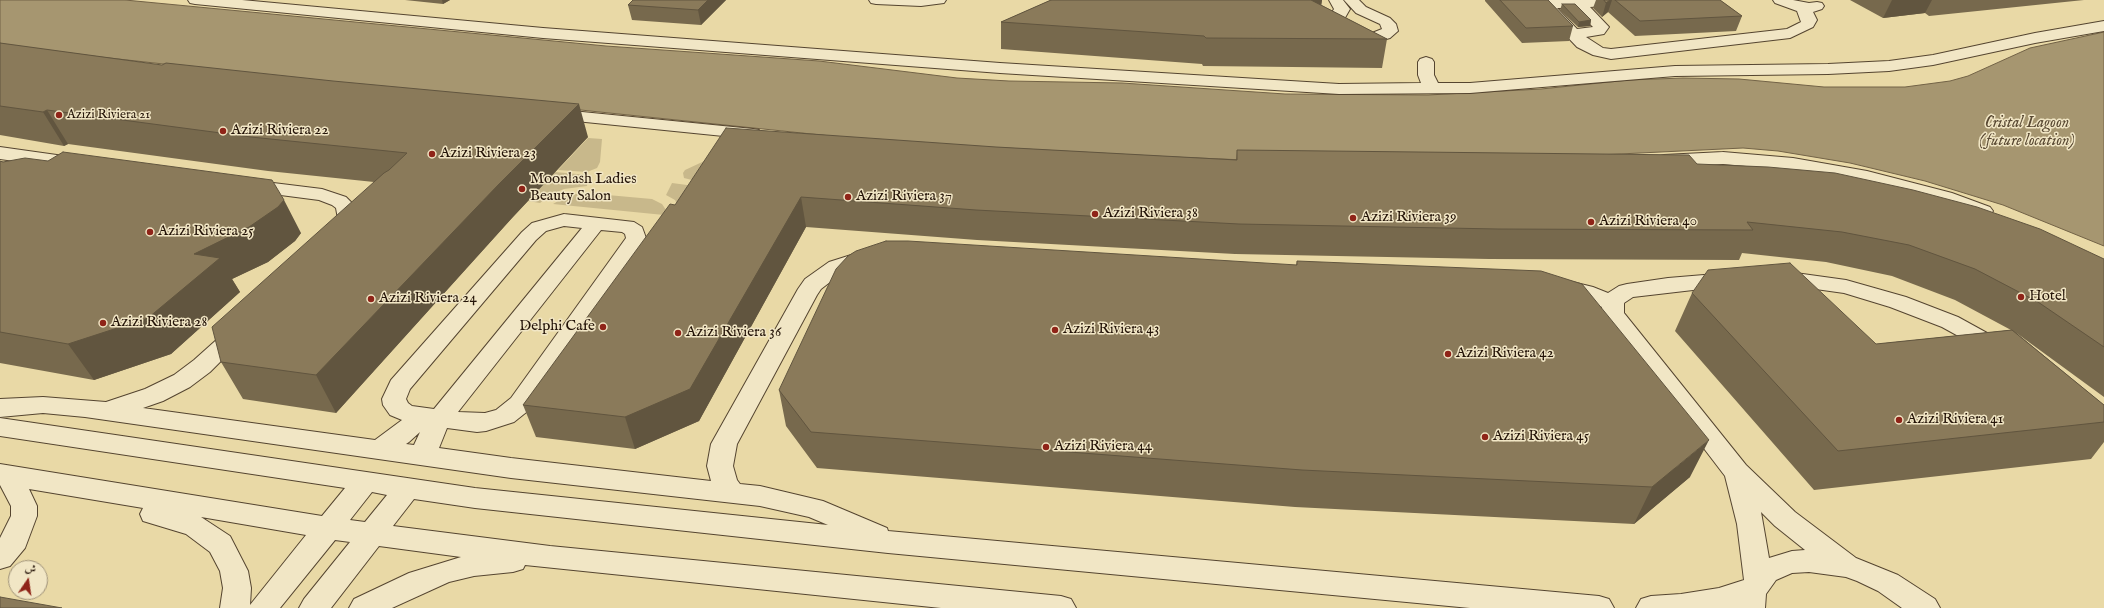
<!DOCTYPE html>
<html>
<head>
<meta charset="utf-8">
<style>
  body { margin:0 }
  #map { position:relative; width:2104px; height:608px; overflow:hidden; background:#e9d9a6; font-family:"IM FELL English",Amiri,serif }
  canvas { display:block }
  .north { position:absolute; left:8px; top:560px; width:40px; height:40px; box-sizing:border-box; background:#f1e6c5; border:1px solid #9f9279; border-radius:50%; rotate:13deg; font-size:11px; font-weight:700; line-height:16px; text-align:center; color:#241408 }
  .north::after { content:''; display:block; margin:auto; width:14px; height:18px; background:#8f2418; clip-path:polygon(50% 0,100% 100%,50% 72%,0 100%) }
</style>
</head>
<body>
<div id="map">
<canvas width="2104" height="608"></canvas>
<div class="north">ش</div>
</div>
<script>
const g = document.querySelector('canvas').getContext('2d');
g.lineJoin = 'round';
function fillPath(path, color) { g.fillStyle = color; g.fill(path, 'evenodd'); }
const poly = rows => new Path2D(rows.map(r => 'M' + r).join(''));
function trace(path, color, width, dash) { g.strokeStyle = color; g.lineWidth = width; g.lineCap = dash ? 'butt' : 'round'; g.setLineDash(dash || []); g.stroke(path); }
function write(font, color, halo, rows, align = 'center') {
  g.font = font + ' "IM FELL English",serif'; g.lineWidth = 3; g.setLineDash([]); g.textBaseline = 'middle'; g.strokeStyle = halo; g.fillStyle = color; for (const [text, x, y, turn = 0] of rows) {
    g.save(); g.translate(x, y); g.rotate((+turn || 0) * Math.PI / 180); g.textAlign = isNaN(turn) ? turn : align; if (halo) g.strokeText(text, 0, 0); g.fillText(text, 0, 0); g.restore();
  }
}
fillPath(poly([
  [588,138,602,139,600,162,597,168,587,172,558,170],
  [726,151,704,183,684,178,683,173,685,170],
  [555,172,588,175,587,186,564,189,550,195,540,203,528,201],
  [672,183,702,187,677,204,675,200,666,195],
  [585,193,652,199,662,204,666,210,664,215,553,204,568,195]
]), '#c8b88b');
const water = poly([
  [0,0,125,0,606,46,819,61,957,78,1009,81,1122,83,1285,94,1428,95,1541,89,1629,80,1683,78,1739,79,1824,87,1905,87,1950,81,1968,76,2030,48,2104,32,2104,246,2003,205,1925,181,1850,163,1778,151,1743,148,1599,155,1269,161,1027,151,850,138,590,111,100,57,0,44,0,0]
]);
fillPath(water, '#a69670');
trace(water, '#726246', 1);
const minor = poly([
  [188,0,242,0,543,28,1000,63,1339,84,1421,83,1418,75,1418,62,1420,59,1426,57,1432,59,1434,62,1434,75,1438,83,1470,83,1675,66,1828,64,1889,61,1933,55,2035,33,2104,21,2104,31,2035,43,1933,65,1889,71,1828,74,1675,76,1470,93,1339,94,1000,73,543,38,195,4,190,3,188,0],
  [869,0,946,0,944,3,921,6,876,4,871,3,869,0],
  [1329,0,1343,0,1350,9,1342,23,1348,29,1372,33,1382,29,1380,24,1356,13,1344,0,1359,0,1366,7,1390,18,1396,24,1398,31,1390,38,1372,43,1336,35,1330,29,1326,23,1334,9,1329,0],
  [1548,0,1640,0,1638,3,1633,4,1590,7,1609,27,1604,34,1586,37,1603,48,1611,49,1787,29,1801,22,1797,11,1775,3,1773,0,1793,0,1809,3,1817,2,1822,3,1824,6,1822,9,1813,12,1817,20,1813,27,1790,38,1611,59,1593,55,1577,47,1540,8,1545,1,1548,0],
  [1557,8,1574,8,1593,27,1577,29,1557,8],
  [552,109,753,129,759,130,762,134,759,138,753,139,546,118,543,114,546,110,552,109],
  [0,147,78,158,85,160,87,164,85,168,78,170,0,159,0,147],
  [1723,152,1793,158,1867,171,1952,193,1990,207,1993,211,1990,215,1983,217,1938,201,1866,183,1793,170,1723,164,1664,167,1657,165,1655,161,1657,157,1664,155,1723,152],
  [249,180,322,189,346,197,355,206,358,219,347,239,340,241,333,239,330,235,338,219,336,208,332,205,319,200,242,190,239,186,242,182,249,180],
  [564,214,634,222,642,227,646,238,529,410,514,422,486,431,477,432,447,428,439,448,511,458,711,481,707,466,711,444,798,289,805,279,829,262,867,250,874,252,877,256,874,260,843,272,821,289,817,295,737,444,733,466,737,480,740,484,760,486,823,501,887,528,888,531,1599,596,1609,599,1614,608,1470,608,888,553,475,508,414,499,393,526,550,546,1061,596,1071,599,1076,608,941,608,525,565,523,569,513,572,474,576,449,582,392,608,349,608,354,599,409,573,461,557,379,546,331,608,299,608,304,599,350,542,335,540,280,608,220,608,223,588,220,571,210,552,186,534,143,521,140,514,143,508,29,489,37,506,37,516,25,548,10,566,0,569,0,538,11,516,11,506,0,485,0,464,322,516,345,488,0,436,0,418,475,488,828,525,809,517,760,506,511,478,85,417,43,413,0,417,0,399,43,397,106,402,145,389,174,375,194,360,232,326,240,324,248,326,251,331,210,372,190,387,163,401,143,408,375,440,402,420,390,415,383,405,382,399,391,380,522,232,532,223,564,214],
  [564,226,582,228,434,409,412,406,408,403,406,399,410,389,536,240,546,231,564,226],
  [601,230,622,232,625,234,626,238,511,398,496,410,485,413,458,412,601,230],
  [420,432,414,445,406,444,409,442,420,432],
  [372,492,387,495,365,522,350,520,372,492],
  [201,517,306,535,250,605,251,588,248,571,230,536,201,517],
  [1781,271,1846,280,1906,297,1958,317,2007,344,2011,349,2007,354,1999,357,1991,354,1942,327,1890,307,1844,293,1773,283,1770,278,1773,273,1781,271],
  [1728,273,1736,275,1739,280,1736,285,1633,297,1624,303,1624,313,1746,465,1795,512,1856,558,1898,575,1935,599,1940,608,1902,608,1878,591,1857,581,1846,577,1809,572,1792,573,1776,580,1766,594,1765,608,1636,608,1641,599,1651,596,1681,594,1719,588,1744,580,1737,524,1725,476,1605,319,1602,314,1602,307,1578,297,1552,291,1549,286,1552,281,1560,279,1593,287,1608,293,1619,286,1627,284,1668,278,1728,273],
  [1761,512,1775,526,1805,550,1792,551,1769,558,1761,512]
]);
trace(minor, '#554530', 2);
fillPath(minor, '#f1e6c5');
fillPath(poly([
  [405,0,450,0,443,4],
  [633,0,726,0,701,25,632,20,628,5],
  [1051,0,1322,0,1321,5,1387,39,1382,68,1203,66,1202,64,1001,49,1001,22],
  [1485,0,1548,0,1573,26,1569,41,1522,43,1485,1],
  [1596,0,1720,0,1742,16,1736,31,1635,36,1608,12,1602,17,1593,8],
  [1850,0,2084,0,1929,16,1925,13,1883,18],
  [1562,4,1591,20,1590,26,1578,27,1560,10],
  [0,43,588,137,512,218,336,413,243,399,221,362,374,182,268,171,68,144,64,146,0,135],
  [996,147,1236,160,1237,150,1697,164,2104,259,2104,397,2015,332,2104,405,2104,442,2091,459,1814,490,1675,331,1692,293,1876,344,2011,330,1955,300,1892,276,1826,262,1742,253,1739,260,1489,259,1235,254,977,240,806,227,699,421,635,449,536,437,523,405,675,205],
  [0,161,301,233,295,241,268,262,232,279,240,292,171,354,94,380,0,363],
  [1297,261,1690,477,1634,524,1295,507,817,468,786,426,779,390,1296,265]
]), '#77694d');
fillPath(poly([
  [442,0,450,0,443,4],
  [708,0,726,0,701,25,698,10],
  [1309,0,1322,0,1321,7],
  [1610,0,1612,0,1608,12,1602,17,1606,3],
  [1892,0,1932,0,1925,13,1883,18],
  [1591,20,1590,26,1578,27,1579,22],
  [579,104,588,137,512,218,336,413,316,375,499,184],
  [47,110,68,144,64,146,43,112],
  [801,197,806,227,699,421,635,449,625,417],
  [284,200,301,233,295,241,268,262,232,279,240,292,171,354,94,380,68,344,194,254],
  [1709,440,1690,477,1634,524,1652,487]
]), '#61553f');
const building = poly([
  [633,0,708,0,698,10,628,5,633,0],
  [1051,0,1311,0,1387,39,1206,38,1204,36,1001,22,1051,0],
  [1500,0,1548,0,1573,26,1526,28,1500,0],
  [1604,0,1610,0,1606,3,1604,0],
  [1615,0,1720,0,1742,16,1640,21,1615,0],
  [1562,4,1575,4,1591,20,1579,22,1562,4],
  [0,43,162,65,166,63,333,81,579,104,499,184,316,375,221,362,212,327,384,173,389,170,407,153,251,137,47,110,43,112,0,106,0,43],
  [726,128,996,147,1237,160,1237,150,1689,155,1697,164,1768,167,1835,173,1913,190,1977,207,2040,229,2104,259,2104,347,2038,302,1975,269,1909,245,1842,232,1747,222,1753,230,1498,229,1239,224,976,210,801,197,690,389,625,417,523,405,670,204,675,205,726,128],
  [63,152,272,180,284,200,278,207,249,227,194,254,220,258,148,318,68,344,0,332,0,161,3,162,25,158,48,161,63,152],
  [886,241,908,241,1297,265,1297,261,1541,271,1582,284,1709,440,1652,487,1302,470,811,432,779,390,836,269,848,256,856,251,886,241],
  [1790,263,1876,344,2012,330,2104,405,2104,422,1838,451,1692,293,1708,270,1790,263],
  [0,597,62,608,0,608,0,597]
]);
fillPath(building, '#8a7a5a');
trace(building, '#61553f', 1);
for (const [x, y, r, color] of [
  [59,115,4,"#8f2418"],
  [223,131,4,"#8f2418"],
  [432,154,4,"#8f2418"],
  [522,189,4,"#8f2418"],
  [848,197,4,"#8f2418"],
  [1095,214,4,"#8f2418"],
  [1353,218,4,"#8f2418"],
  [1591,222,4,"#8f2418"],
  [150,232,4,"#8f2418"],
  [2021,297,4,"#8f2418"],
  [371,299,4,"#8f2418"],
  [103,323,4,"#8f2418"],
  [603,327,4,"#8f2418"],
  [1055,330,4,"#8f2418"],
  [678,333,4,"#8f2418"],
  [1448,354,4,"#8f2418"],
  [1899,420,4,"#8f2418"],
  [1485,437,4,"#8f2418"],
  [1046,447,4,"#8f2418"]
]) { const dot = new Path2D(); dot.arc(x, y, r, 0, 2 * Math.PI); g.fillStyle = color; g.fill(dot); trace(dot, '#f1e6c5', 1.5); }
write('13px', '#241408', '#f1e6c5', [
  ["Azizi Riviera 21",67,115]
], 'left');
write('15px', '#241408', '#f1e6c5', [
  ["Azizi Riviera 22",231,131],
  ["Azizi Riviera 23",440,154],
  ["Moonlash Ladies",530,180],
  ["Beauty Salon",530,197],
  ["Azizi Riviera 37",856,197],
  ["Azizi Riviera 38",1103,214],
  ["Azizi Riviera 39",1361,218],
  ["Azizi Riviera 40",1599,222],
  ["Azizi Riviera 25",158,232],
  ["Hotel",2029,297],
  ["Azizi Riviera 24",379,299],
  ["Azizi Riviera 28",111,323],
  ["Delphi Cafe",595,327,"right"],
  ["Azizi Riviera 43",1063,330],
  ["Azizi Riviera 36",686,333],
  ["Azizi Riviera 42",1456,354],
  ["Azizi Riviera 41",1907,420],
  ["Azizi Riviera 45",1493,437],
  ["Azizi Riviera 44",1054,447]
], 'left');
write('italic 16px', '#584832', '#f1e6c5', [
  ["Cristal Lagoon",2027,124],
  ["(future location)",2027,142]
]);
</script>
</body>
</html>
